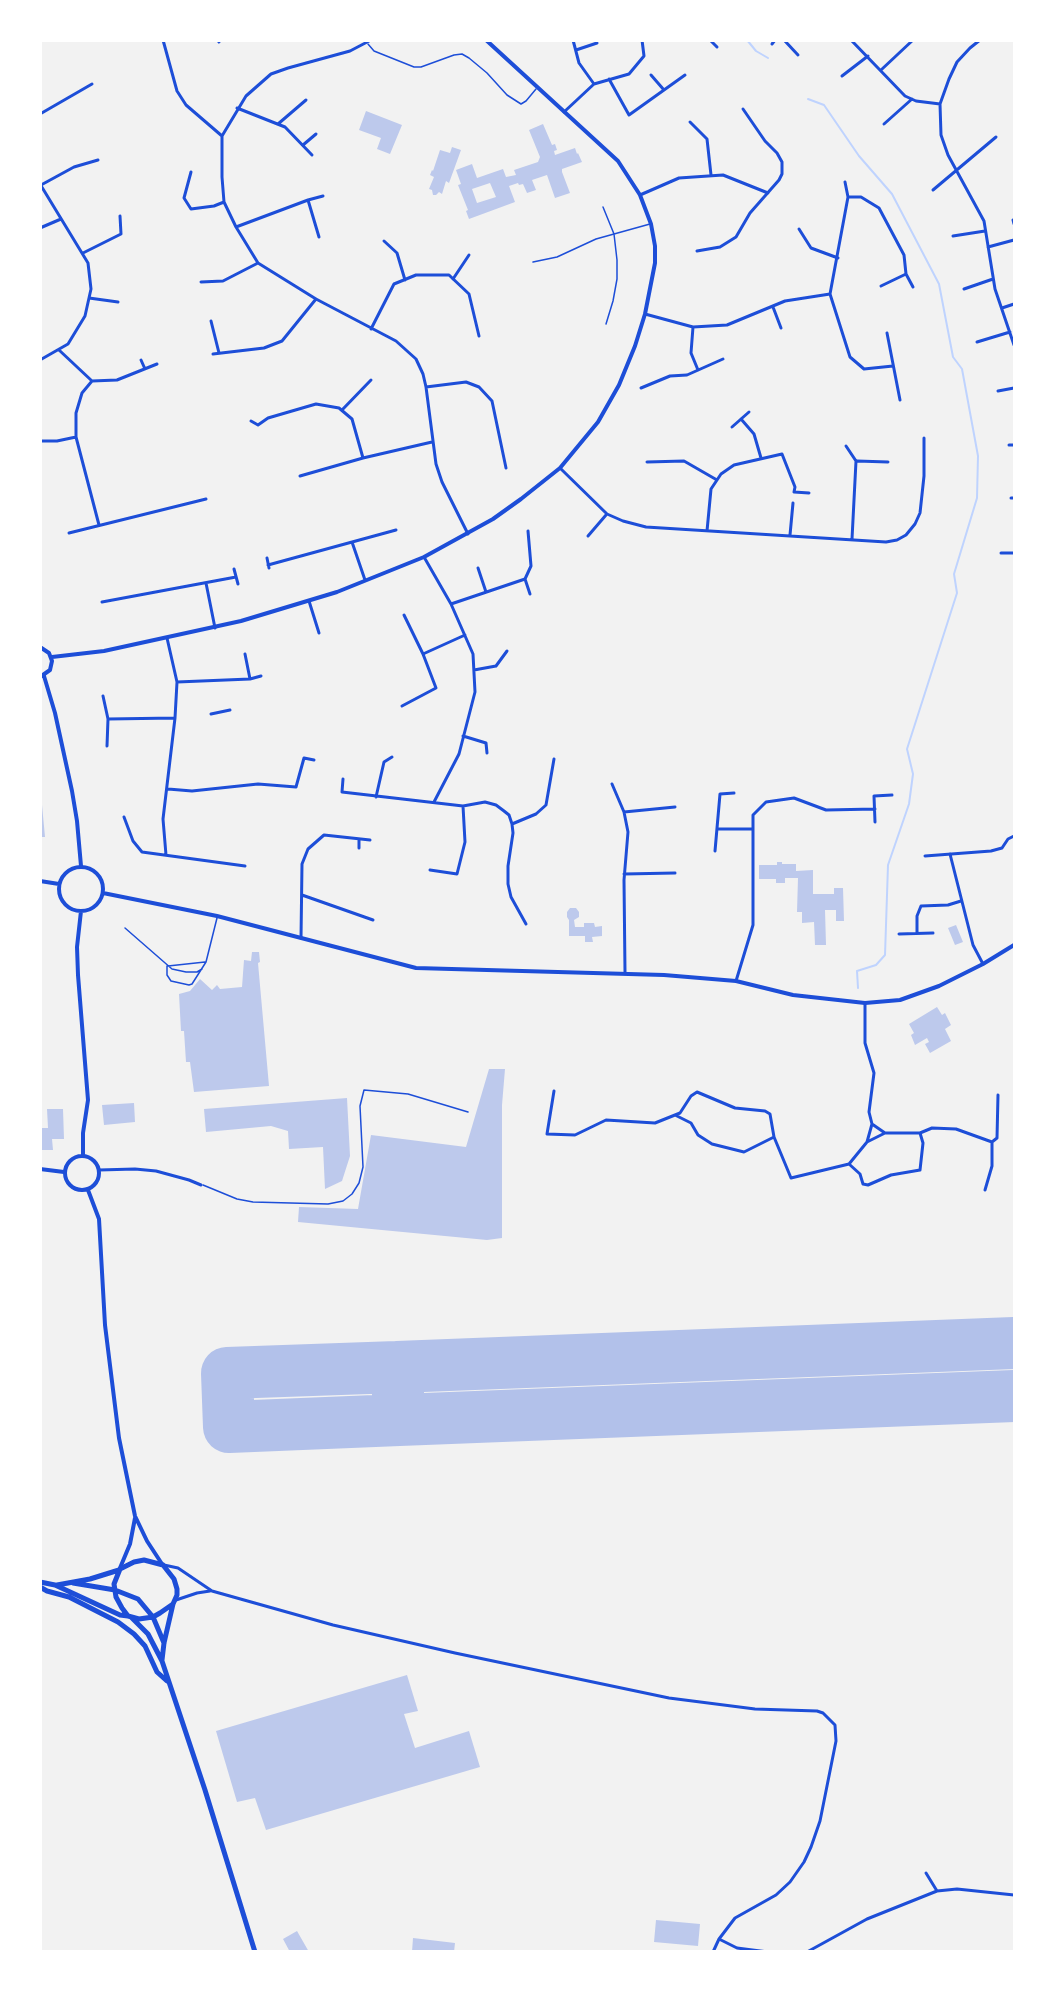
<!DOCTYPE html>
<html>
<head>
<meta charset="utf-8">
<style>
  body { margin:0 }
  #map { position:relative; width:1055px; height:1992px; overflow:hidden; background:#f2f2f2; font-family:Overpass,sans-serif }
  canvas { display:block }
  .frame { position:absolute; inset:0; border:42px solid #fff; pointer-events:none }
</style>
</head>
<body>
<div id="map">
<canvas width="1055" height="1992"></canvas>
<div class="frame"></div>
</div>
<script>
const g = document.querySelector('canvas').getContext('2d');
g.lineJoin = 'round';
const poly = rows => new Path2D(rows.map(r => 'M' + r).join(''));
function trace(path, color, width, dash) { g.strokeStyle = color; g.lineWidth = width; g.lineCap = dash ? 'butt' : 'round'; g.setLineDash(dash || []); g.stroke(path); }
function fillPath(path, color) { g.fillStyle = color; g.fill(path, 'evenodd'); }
trace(poly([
  [747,40,756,51,768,58],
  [808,99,824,105,859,156,892,194,939,284,953,357,962,369,978,456,977,498,954,574,957,593,907,749,913,774,909,804,888,865,885,955,876,965,857,971,858,988]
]), '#bfd3fe', 2);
trace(poly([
  [1014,1343,397,1367,399,1420,1014,1396],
  [397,1367,399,1420,229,1427,227,1373,397,1367]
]), '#b2c1ea', 52);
fillPath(poly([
  [366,111,402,125,390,154,377,149,381,138,359,130],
  [543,124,552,145,555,144,557,150,554,151,555,155,575,148,577,154,578,153,582,162,562,169,562,172,570,193,555,198,547,175,532,180,536,190,527,193,523,184,519,185,518,183,509,186,515,202,469,219,466,211,468,210,458,185,461,184,456,170,472,164,477,178,503,169,506,177,516,175,514,170,538,162,540,157,529,130],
  [490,183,496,197,477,203,472,189],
  [452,147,461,150,449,183,446,181,442,194,439,192,436,195,433,195,432,190,429,189,434,177,430,175,432,170,433,171,440,150,450,153],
  [40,805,42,805,45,837,40,837],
  [777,862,782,862,782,864,796,864,796,871,813,870,813,894,834,894,834,888,843,888,844,921,836,921,836,910,825,910,826,945,815,945,814,922,802,923,802,912,797,912,798,878,785,878,785,883,776,883,776,879,759,879,759,865,777,865],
  [570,908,576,908,579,912,579,917,574,920,575,927,584,927,584,923,594,923,595,927,602,926,602,936,592,937,593,942,585,942,585,936,569,936,569,920,567,917,567,912],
  [956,925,963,942,955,945,948,928],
  [252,952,259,952,260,962,258,963,269,1086,194,1092,190,1062,186,1062,184,1031,181,1031,179,994,190,991,200,979,212,990,217,985,220,989,242,987,244,960,251,961],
  [937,1007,942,1015,945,1013,951,1025,945,1029,951,1041,930,1053,925,1044,929,1042,927,1038,915,1045,911,1035,914,1033,909,1024],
  [489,1069,505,1069,502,1105,502,1238,487,1240,298,1222,299,1207,358,1209,371,1135,466,1147],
  [347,1098,350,1156,342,1181,325,1189,323,1147,289,1149,288,1131,271,1126,206,1132,204,1109],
  [134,1103,135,1122,104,1125,102,1105],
  [47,1109,63,1109,64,1139,52,1139,53,1150,40,1150,40,1128,48,1128],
  [407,1675,418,1711,404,1714,415,1748,469,1731,480,1767,266,1830,255,1798,237,1802,216,1731],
  [656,1920,700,1924,698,1946,654,1942],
  [297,1931,309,1952,290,1952,283,1939],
  [413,1938,455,1943,454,1952,412,1952]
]), '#bdc9ec');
trace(poly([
  [368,44,374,51,414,67,421,67,454,55,462,54,469,58,487,73,507,95,521,104,526,101,536,89],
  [603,207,614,234,650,224],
  [533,262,557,257,596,239,614,234,617,260,617,279,613,301,606,324],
  [125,928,172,969,186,972,197,972,202,969],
  [167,966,167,975,171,981,189,985,192,984,206,962,217,918],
  [168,966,205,962],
  [203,1185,237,1199,253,1202,328,1204,343,1201,352,1194,359,1183,363,1167,360,1106,364,1090,408,1094,468,1112]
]), '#1d4ed8', 1.5);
trace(poly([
  [163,40,177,91,186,105,222,136],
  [218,40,219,42],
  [371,40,350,51,288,68,271,74,246,96,222,136,222,177,224,202,236,227,258,263,316,299,396,341,416,359,423,374,426,387,436,464,442,482,468,534],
  [573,40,579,63,594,84],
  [710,40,717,47],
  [784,40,798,55],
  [851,40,905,96,916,101,940,104],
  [980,40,970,48,957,62,949,79,940,104,941,135,948,155,984,221,995,289,1014,345],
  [772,44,775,40],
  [576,50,597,43],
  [881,70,913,40],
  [651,75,664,90],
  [842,76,868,56],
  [609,79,629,115,685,75],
  [237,108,285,127,312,155],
  [564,112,594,84,629,74,644,56,642,40],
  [40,114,92,84],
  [690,122,707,139,711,175],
  [278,124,306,100],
  [884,124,912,99],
  [303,145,316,134],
  [191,172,184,198,191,209,214,206,224,202],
  [845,182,848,197],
  [40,184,88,263,91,289,85,316,68,344,40,360],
  [41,185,74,167,98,160],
  [933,190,996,137],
  [640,195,679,178,723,175,768,193],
  [308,200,319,237],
  [1013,220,1014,224],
  [236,227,308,200,323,196],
  [40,228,61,219],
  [799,229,811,248,838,258],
  [953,236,985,231],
  [384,241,397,253,405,280],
  [988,247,1014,240],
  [697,251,720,247,736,237,750,213,779,180,782,174,782,162,777,153,765,141,743,109],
  [83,253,121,234,120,216],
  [906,274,913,287],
  [453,279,469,255],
  [201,282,223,281,258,263],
  [881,286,906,274,904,255,879,208,861,197,848,197,830,294,850,357,864,369,893,366],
  [964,289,993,279],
  [89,298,118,302],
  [773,307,781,328],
  [1002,308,1014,304],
  [645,314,693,327,727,325,785,301,830,294],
  [211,321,219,353],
  [693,327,691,353,698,370],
  [371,329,394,284,416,275,449,275,469,294,479,336],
  [887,333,900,400],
  [977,342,1010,332],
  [59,350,92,381,117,380,157,364],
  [213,354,264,348,282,341,316,299],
  [141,360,145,369],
  [92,381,82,393,76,413,76,437,99,525],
  [426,387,466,382,479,387,492,401,506,468],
  [641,388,670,376,687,375,723,359],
  [998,391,1014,388],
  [342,410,371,380],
  [741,419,754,434,761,458],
  [251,421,258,425,268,418,316,404,339,408,352,419,363,458],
  [732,427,749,412],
  [40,441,57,441,76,437],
  [1009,445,1014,445],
  [846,446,856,461,852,539],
  [857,461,888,462],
  [647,462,684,461,717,480],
  [560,468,607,514,623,521,646,527,886,542,897,540,906,535,915,524,920,513,924,476,924,438],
  [300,476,363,458,432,442],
  [1011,498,1014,498],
  [707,531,711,489,721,474,734,465,782,454,795,487,794,492,809,493],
  [69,533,206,499],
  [790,535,793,503],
  [588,536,606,515],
  [352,542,365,580],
  [1001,553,1014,553],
  [424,557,451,604,473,654,475,692,459,754,434,802],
  [267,558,269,568],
  [268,565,396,530],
  [478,568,486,592],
  [234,569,238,584],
  [525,579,530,594],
  [206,583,215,628],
  [309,601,319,633],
  [102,602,236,577],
  [451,604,525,579,531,566,528,531],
  [423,654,465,635],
  [474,670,496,666,507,651],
  [250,679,261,676],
  [177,682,250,679,245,654],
  [103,696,108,719,107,746],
  [402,706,436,688,423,654,404,615],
  [211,714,230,710],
  [108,719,175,718],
  [463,736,486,743,487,753],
  [343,779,342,792,463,806,485,802,496,805,504,811,509,815,512,824,536,814,546,805,554,759],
  [612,784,624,812,628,832,624,880,625,972],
  [168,789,192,791,258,784,296,787,304,758,314,760],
  [376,797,384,762,392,757],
  [624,812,675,807],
  [124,817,133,841,142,852,245,866],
  [875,822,874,796,892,795],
  [512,824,513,833,508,866,508,884,511,897,526,924],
  [717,829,753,829],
  [359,848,359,839],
  [715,851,720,794,734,793],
  [950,854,973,945,983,964],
  [166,855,163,819,175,718,177,682,167,638],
  [925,856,991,851,1002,848,1008,839,1014,836],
  [430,870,457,874,465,842,463,806],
  [624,874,675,873],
  [302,895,373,920],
  [917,933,917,916,921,906,948,905,961,901],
  [899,934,933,933],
  [301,938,302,864,308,849,324,835,370,840],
  [736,981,753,925,753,815,766,802,794,798,826,810,875,809],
  [554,1091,547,1134,575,1135,606,1120,655,1123,680,1113,691,1096,697,1092,735,1108,765,1111,770,1114,774,1137,791,1178,849,1164,867,1142,872,1124,869,1112,874,1073,865,1043,865,1003],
  [675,1115,691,1123,698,1135,712,1144,744,1152,774,1137],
  [872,1124,885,1133,920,1133,932,1128,956,1129,992,1142,997,1138,998,1095],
  [867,1142,885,1133],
  [849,1164,860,1174,863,1184,868,1185,891,1175,920,1170,923,1143,920,1133],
  [99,1170,135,1169,156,1171,189,1180,201,1185],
  [985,1190,992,1166,992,1142],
  [164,1565,178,1568,212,1591,333,1625,455,1653,669,1698,755,1709,817,1711,823,1713,835,1725,836,1741,820,1821,811,1847,804,1862,790,1882,776,1895,735,1918,719,1939,713,1952],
  [176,1600,197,1593,210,1591],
  [926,1873,937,1891],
  [719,1939,737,1948,768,1952],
  [807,1952,867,1919,937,1891,957,1889,1014,1895]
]), '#1d4ed8', 3);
trace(poly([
  [40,647,49,653,52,661,50,670,40,677],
  [52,657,104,651,241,621,337,592,424,557,493,519,521,499,560,468,598,422,619,385,635,346,645,314,655,263,655,246,651,224,640,195,618,161,486,40],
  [44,676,55,713,72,791,77,821,81,866],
  '59 889a22 22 0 1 1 44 0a22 22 0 1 1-44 0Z',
  [40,881,59,884],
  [103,893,217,916,416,968,664,975,736,981,793,995,865,1003,900,1000,939,986,983,964,1014,945],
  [81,911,77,947,78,975,88,1100,83,1133,83,1156],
  '65 1173a17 17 0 1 1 34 0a17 17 0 1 1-34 0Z',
  [40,1169,64,1172],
  [88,1190,99,1219,105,1325,119,1438,135,1516,147,1541,162,1564],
  [120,1568,130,1544,135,1518]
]), '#1d4ed8', 4);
trace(poly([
  [144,1560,163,1565,174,1579,177,1589,177,1595,173,1604,160,1613,153,1617,139,1619,128,1616,122,1608,116,1597,114,1584,120,1569,134,1562,144,1560],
  [40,1582,55,1585,120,1615,128,1616],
  [73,1583,115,1590,138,1599,153,1617,164,1643],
  [57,1585,90,1579,119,1570],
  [40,1587,47,1591,69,1597,118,1622,134,1634,145,1646,157,1672,167,1681],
  [131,1617,148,1634,162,1661,205,1790,255,1952],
  [162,1660,164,1643,173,1604]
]), '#1d4ed8', 5);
</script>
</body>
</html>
